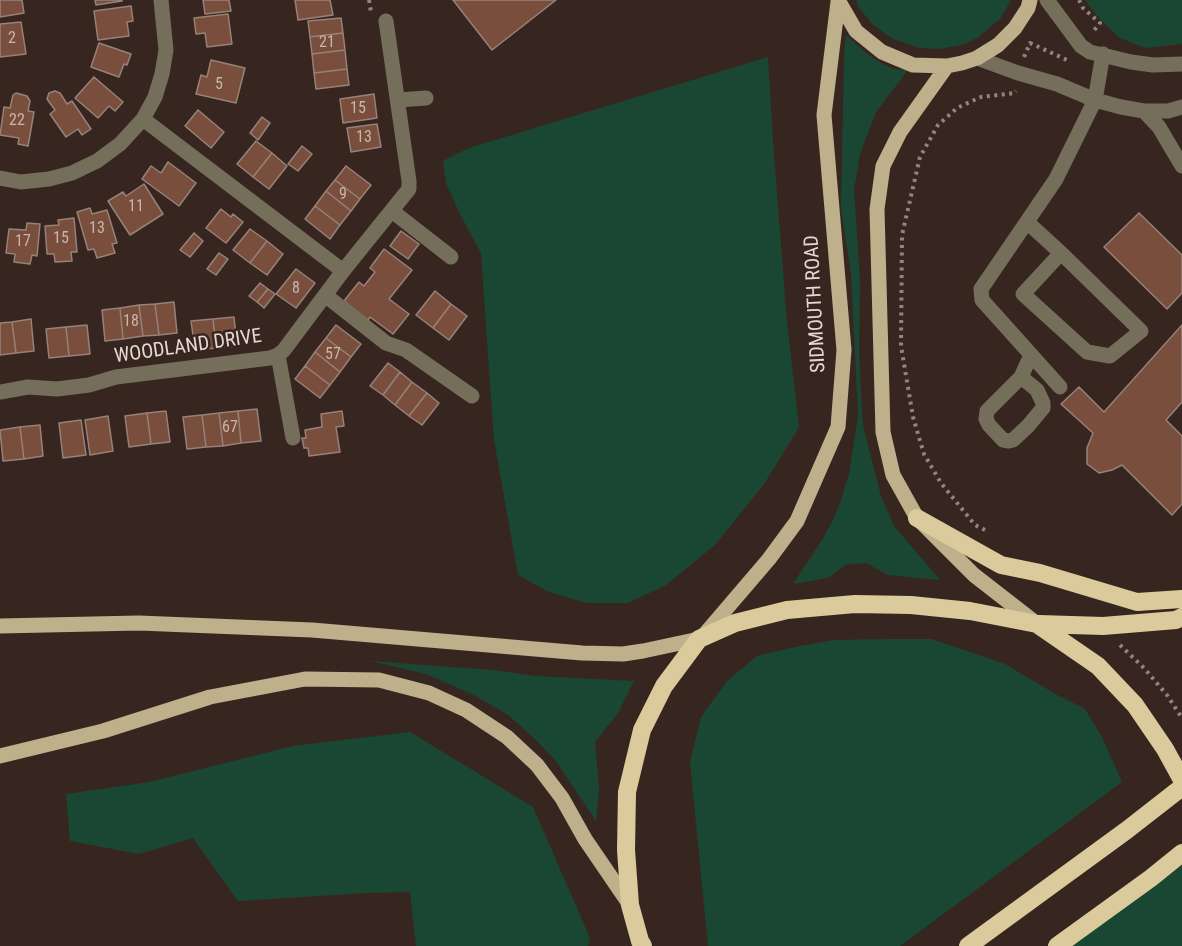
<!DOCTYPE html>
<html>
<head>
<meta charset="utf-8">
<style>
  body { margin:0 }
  canvas { display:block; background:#37261f }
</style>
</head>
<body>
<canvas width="1182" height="946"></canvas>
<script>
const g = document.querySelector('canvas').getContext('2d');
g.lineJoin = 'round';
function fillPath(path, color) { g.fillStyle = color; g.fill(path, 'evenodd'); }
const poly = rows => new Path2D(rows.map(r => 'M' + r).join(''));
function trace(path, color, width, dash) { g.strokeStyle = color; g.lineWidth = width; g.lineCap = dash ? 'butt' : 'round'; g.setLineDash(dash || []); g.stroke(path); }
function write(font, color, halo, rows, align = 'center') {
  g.font = font + ' "Roboto Condensed",sans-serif'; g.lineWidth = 5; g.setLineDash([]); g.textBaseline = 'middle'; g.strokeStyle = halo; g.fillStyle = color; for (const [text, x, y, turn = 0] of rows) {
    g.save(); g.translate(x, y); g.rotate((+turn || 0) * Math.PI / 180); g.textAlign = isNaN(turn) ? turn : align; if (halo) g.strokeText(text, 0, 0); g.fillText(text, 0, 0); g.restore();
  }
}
fillPath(poly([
  [856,0,1011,0,1000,19,977,38,961,45,939,49,919,48,893,39,872,24,858,6],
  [1085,0,1182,0,1182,44,1146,48,1120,38,1098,17],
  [846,35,867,54,879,62,893,69,908,70,876,112,860,154,854,190,860,279,859,355,863,426,881,496,894,526,940,580,888,575,866,563,845,565,828,578,793,584,822,540,833,520,840,503,849,474,858,415,851,273,841,209,844,58],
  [768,57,773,142,787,322,799,427,764,484,715,545,666,585,628,603,587,603,549,592,518,575,494,440,481,253,460,214,446,183,443,161,469,148],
  [891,639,931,639,970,652,1005,664,1057,695,1085,709,1102,737,1122,782,900,946,708,946,690,762,701,717,727,681,757,656,800,646,834,640],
  [370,661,493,670,535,676,634,681,618,713,595,742,599,789,596,821,556,761,534,738,508,715,476,696,426,674],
  [410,732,533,807,590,938,588,946,416,946,410,892,365,893,238,901,193,838,139,854,70,841,66,794,150,782,293,746],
  [1182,866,1182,946,1057,946,1151,878]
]), '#194733');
const building = poly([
  [0,0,22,0,24,13,0,17,0,0],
  [95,0,122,0,122,1,96,5,95,0],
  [203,0,229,0,231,11,205,14,203,0],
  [295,0,330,0,333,15,298,20,295,0],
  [453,0,556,0,492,50,453,0],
  [131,6,133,21,127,22,129,36,98,40,94,11,131,6],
  [228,14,232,44,207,47,205,33,196,34,194,18,228,14],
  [341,18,343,33,310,37,308,21,341,18],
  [21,22,26,54,0,57,0,24,21,22],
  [343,33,345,50,312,54,310,37,343,33],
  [99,43,131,54,127,65,124,64,119,77,91,67,99,43],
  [345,50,347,69,314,73,312,54,345,50],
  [211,60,245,68,236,103,196,94,201,75,207,77,211,60],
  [347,69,349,85,316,89,314,73,347,69],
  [94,77,123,102,115,111,109,106,98,118,75,98,94,77],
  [55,91,60,93,67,104,72,101,91,129,82,135,78,129,66,137,50,114,55,110,47,99,49,93,55,91],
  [16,93,27,96,30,101,28,111,34,112,28,146,18,144,19,138,0,135,4,107,10,108,13,95,16,93],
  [374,94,377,118,343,123,340,99,374,94],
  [198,110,224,132,211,148,185,126,198,110],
  [262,117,270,123,258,140,250,133,262,117],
  [377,124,381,147,351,152,347,128,377,124],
  [256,141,272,153,253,177,237,164,256,141],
  [302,146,312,154,298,171,288,164,302,146],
  [272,153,287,166,269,189,253,177,272,153],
  [168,162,196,183,179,206,142,179,151,166,161,173,168,162],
  [346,166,371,185,360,199,335,180,346,166],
  [335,180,360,199,351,211,326,191,335,180],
  [144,184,163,214,130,235,108,201,123,192,126,196,144,184],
  [326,191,351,211,340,225,315,206,326,191],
  [315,206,340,225,330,239,305,219,315,206],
  [90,208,92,214,107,210,117,243,112,244,115,253,97,258,94,249,88,250,77,212,90,208],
  [221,209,231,217,233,214,243,222,226,243,206,228,221,209],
  [1139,213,1182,255,1182,293,1167,309,1104,247,1139,213],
  [74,218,77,252,71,252,72,261,55,262,54,254,47,254,45,226,59,225,58,220,74,218],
  [27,223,40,224,37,256,32,255,30,264,14,262,15,254,6,253,9,229,26,230,27,223],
  [250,229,267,241,250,263,233,250,250,229],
  [401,231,419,244,408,259,390,246,401,231],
  [194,233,203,241,190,257,180,250,194,233],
  [267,241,283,254,267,275,250,263,267,241],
  [384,249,412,270,389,299,409,314,393,334,370,317,368,320,344,301,359,282,364,286,375,272,370,268,384,249],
  [219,253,228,259,216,275,207,269,219,253],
  [296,269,315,283,296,308,276,294,296,269],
  [260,283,268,289,257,302,249,296,260,283],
  [268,289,275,294,264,308,257,302,268,289],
  [435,291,451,304,433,328,416,315,435,291],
  [174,302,177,333,159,335,155,304,174,302],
  [155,304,159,335,143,336,139,305,155,304],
  [451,304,467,316,449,340,433,328,451,304],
  [139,305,143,336,123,339,120,308,139,305],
  [120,308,123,339,105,341,102,310,120,308],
  [234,317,237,346,216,348,213,319,234,317],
  [31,319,34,351,16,353,12,322,31,319],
  [213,319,216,348,195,350,191,321,213,319],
  [12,322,16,353,0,355,0,323,12,322],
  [87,325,90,354,69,356,66,327,87,325],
  [336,325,361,344,351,357,326,338,336,325],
  [1182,325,1182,402,1166,420,1182,436,1182,504,1172,515,1122,465,1112,470,1099,473,1087,464,1087,448,1093,433,1061,404,1079,387,1104,412,1182,325],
  [66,327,69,356,49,358,46,329,66,327],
  [326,338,351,357,340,372,315,352,326,338],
  [315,352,340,372,330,385,305,366,315,352],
  [388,363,400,372,383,395,370,386,388,363],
  [305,366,330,385,320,398,295,379,305,366],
  [400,372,412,382,395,405,383,395,400,372],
  [412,382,427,393,409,416,395,405,412,382],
  [427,393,439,403,422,425,409,416,427,393],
  [257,409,261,441,241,443,238,411,257,409],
  [166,411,170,442,151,444,147,413,166,411],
  [238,411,241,443,223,446,219,413,238,411],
  [342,411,344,426,336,427,340,452,309,456,308,448,304,448,302,438,306,438,305,430,322,427,321,414,342,411],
  [147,413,151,444,129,447,125,416,147,413],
  [219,413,223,446,206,447,202,415,219,413],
  [202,415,206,447,187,449,183,417,202,415],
  [108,416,113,451,90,455,85,420,108,416],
  [81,420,86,455,63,458,59,423,81,420],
  [40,425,43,456,24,459,20,427,40,425],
  [20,427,24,459,3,461,0,430,20,427]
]);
fillPath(building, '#794e3d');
trace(building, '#97827a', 1.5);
trace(poly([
  [369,0,371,12],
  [1079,0,1083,8,1100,23,1092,33],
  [1024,57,1030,43,1067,60],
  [985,530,975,525,941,483,924,454,913,417,901,346,902,235,920,157,938,125,957,108,981,97,1015,93,1016,91],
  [1120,645,1144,668,1167,695,1182,718]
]), '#92847e', 4, [3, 4.5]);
trace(poly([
  [1047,0,1081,46,1090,52,1131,62,1153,65,1182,64],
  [977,58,1018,73,1057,84,1095,100,1121,107,1144,111,1168,111,1182,107],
  [398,100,426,98],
  [1144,111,1159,127,1182,166],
  [143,119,343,271,409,189,409,181,386,21],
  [0,178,21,182,49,179,72,173,97,161,120,144,143,119,155,97,162,74,166,50,161,0],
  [392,211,451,257],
  [1027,222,1061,253,1141,331,1110,356,1087,352,1023,294,1061,253],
  [325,295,386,343,406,350,472,396],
  [278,355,293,438],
  [1021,377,1037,390,1043,403,1043,408,1028,426,1013,440,1009,441,1003,440,989,425,986,419,987,411,1021,377,1031,355],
  [1060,387,982,300,981,289,1056,179,1095,100,1103,54],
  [0,392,28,387,57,389,89,385,116,377,270,358,278,355,284,350,343,271]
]), '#746e5b', 15);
trace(poly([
  [838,0,856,31,882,52,913,65,947,66,962,63,977,58,998,45,1015,28,1028,8,1030,0],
  [947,66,900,132,883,166,877,209,883,432,893,475,917,518,974,575,1037,624],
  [0,626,139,623,312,630,582,653,623,654,643,651,699,639],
  [704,635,769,559,797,521,838,427,844,350,824,115,838,2],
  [0,756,103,731,210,697,305,679,379,680,429,693,466,710,507,737,537,765,562,798,585,839,630,905]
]), '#beb08a', 15);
trace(poly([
  [917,518,1001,565,1040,573,1137,602,1182,599],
  [1039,624,1103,626,1176,620,1182,617],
  [643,946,640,941,630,905,626,850,627,792,642,730,664,686,699,639,735,623,787,610,855,604,911,605,970,611,1037,624,1098,666,1135,705,1165,749,1182,780],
  [968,946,1127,830,1182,787],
  [1057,946,1151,878,1182,853]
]), '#dbcb9c', 18);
write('16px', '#c9b6ae', null, [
  ["2",12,39],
  ["21",327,43],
  ["5",219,85],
  ["15",358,109],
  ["22",17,121],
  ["13",364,138],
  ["9",343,195],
  ["11",136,207],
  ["13",97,229],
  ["15",61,239],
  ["17",23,242],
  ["8",296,289],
  ["18",131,322],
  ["57",333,355],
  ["67",230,428]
]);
write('20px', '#e4d8d4', '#37261f', [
  ["SIDMOUTH ROAD",816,304,-93],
  ["WOODLAND DRIVE",188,347,-8]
]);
</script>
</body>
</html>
